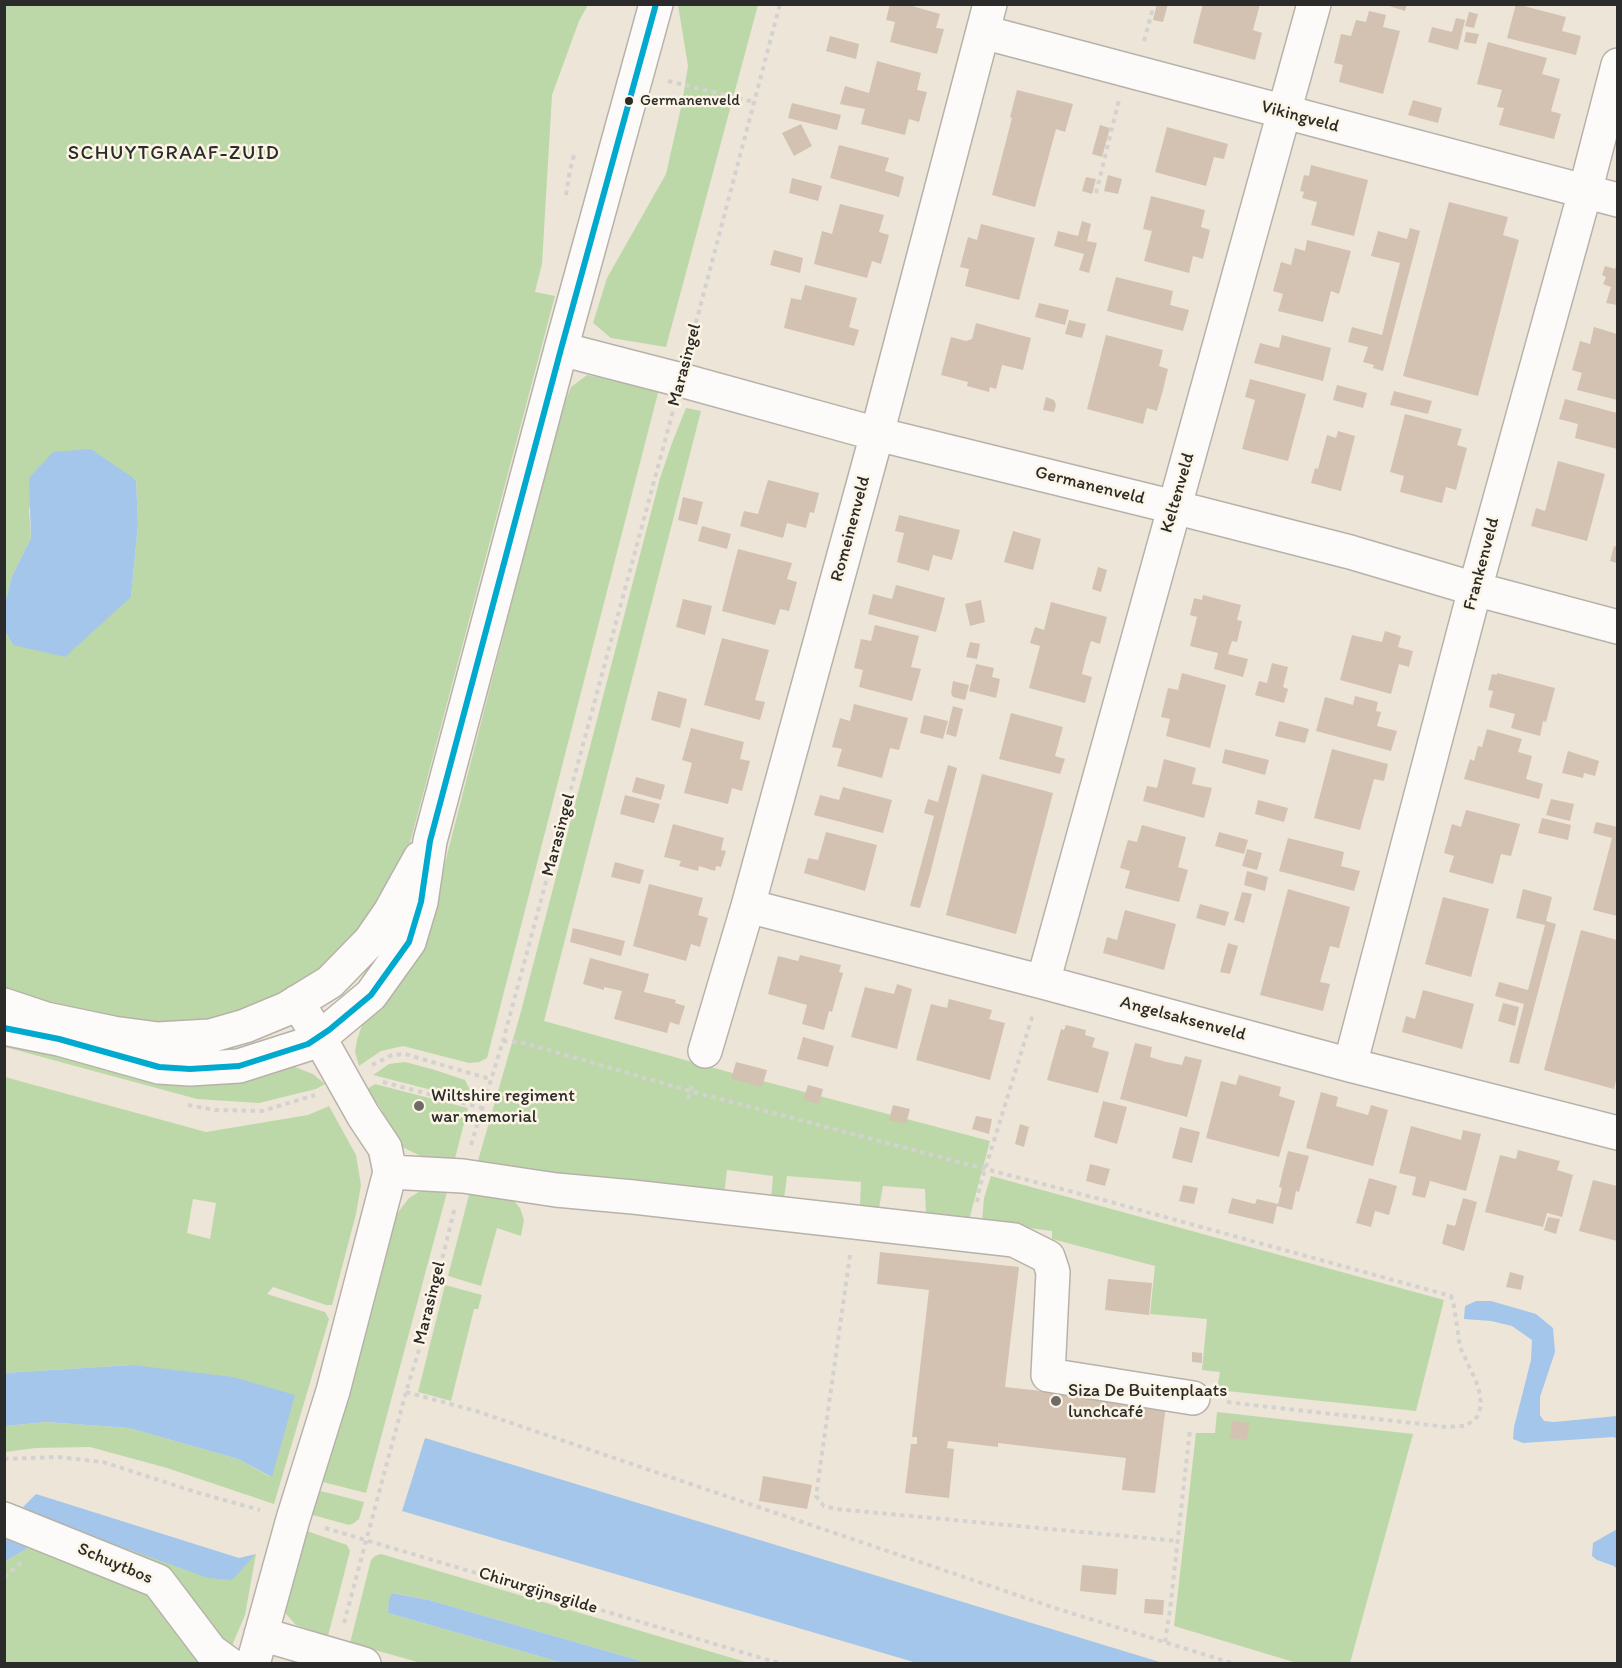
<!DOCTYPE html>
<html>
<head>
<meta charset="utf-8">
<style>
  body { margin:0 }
  #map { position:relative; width:1622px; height:1668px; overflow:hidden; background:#ede5d8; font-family:Itim,sans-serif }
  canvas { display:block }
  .frame { position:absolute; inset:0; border:6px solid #2b2b2b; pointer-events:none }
</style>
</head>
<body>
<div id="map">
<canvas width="1622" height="1668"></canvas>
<div class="frame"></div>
</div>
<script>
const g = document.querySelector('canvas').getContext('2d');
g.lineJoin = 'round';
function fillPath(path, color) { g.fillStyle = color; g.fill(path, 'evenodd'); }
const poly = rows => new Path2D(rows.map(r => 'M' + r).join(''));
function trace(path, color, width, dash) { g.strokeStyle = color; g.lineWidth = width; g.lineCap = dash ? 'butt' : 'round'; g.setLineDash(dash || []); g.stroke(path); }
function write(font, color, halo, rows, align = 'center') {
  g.font = font + ' Itim,sans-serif'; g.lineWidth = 5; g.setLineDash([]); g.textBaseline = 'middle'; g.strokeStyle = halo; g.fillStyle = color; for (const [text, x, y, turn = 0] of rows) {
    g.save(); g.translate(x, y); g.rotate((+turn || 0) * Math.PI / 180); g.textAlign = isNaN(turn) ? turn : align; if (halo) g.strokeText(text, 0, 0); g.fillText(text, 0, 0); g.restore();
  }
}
fillPath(poly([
  [4,5,588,5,579,21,552,95,542,264,535,292,555,296,410,843,368,924,328,970,242,1015,173,1025,102,1023,5,993,5,631,13,645,131,597,138,524,136,479,29,509,31,538,12,576,5,603],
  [678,5,758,5,666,347,611,338,593,323,607,278,666,174,682,103,688,66],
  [587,375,659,389,487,1058,479,1062,469,1063,403,1046,381,1051,359,1066,355,1052,357,1040,363,1022,428,929,560,415,571,387],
  [686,408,701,411,544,1021,725,1071,990,1141,969,1220,926,1216,925,1189,883,1186,879,1208,860,1206,861,1182,787,1176,784,1199,771,1199,773,1176,727,1170,724,1195,477,1164,520,1015,660,478,672,443],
  [4,1035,272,1068,295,1067,313,1074,325,1084,316,1089,259,1103,197,1099,5,1047],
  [405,1062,435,1070,465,1080,471,1092,471,1100,373,1075,389,1064],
  [5,1077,206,1132,308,1115,329,1106,356,1155,361,1185,356,1214,332,1305,326,1305,273,1287,267,1294,325,1312,329,1319,274,1504,167,1468,90,1447,36,1448,5,1452,5,1426,46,1422,129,1428,238,1459,271,1477,132,1365,5,1373],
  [193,1199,216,1203,210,1239,187,1233],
  [375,1084,468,1108,454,1162,427,1159,402,1147,393,1135,381,1109,367,1089],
  [991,1176,1444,1300,1416,1411,1217,1390,1220,1372,1202,1370,1207,1319,1150,1314,1155,1266,1052,1239,1052,1231,982,1222,984,1198],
  [427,1187,447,1190,446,1196,366,1493,319,1481,392,1225,399,1211,409,1198],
  [470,1191,496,1193,515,1202,520,1208,524,1220,521,1236,497,1228,481,1286,448,1276],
  [445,1285,482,1295,478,1309,474,1309,451,1401,418,1392],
  [1217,1412,1413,1434,1350,1663,1297,1663,1174,1626,1196,1433,1215,1433],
  [317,1490,364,1502,359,1519,354,1523,349,1525,309,1514],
  [60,1527,232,1579,256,1554,245,1615,228,1655,228,1663,5,1664,5,1561,25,1550,38,1532],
  [304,1530,347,1545,350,1551,328,1636,296,1625,286,1614,284,1598],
  [381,1554,749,1663,648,1663,429,1600,393,1593,388,1613,563,1663,421,1663,350,1643,371,1560,375,1556]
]), '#bdd8a8');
fillPath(poly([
  [91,449,136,480,138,524,131,597,65,657,13,645,5,631,5,603,12,576,31,538,29,478,53,452],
  [1476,1301,1491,1301,1536,1314,1553,1328,1555,1352,1540,1397,1540,1415,1544,1421,1554,1422,1617,1416,1617,1439,1614,1437,1523,1443,1513,1439,1514,1427,1531,1360,1532,1340,1512,1326,1491,1321,1464,1319,1465,1306],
  [132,1365,233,1377,295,1395,272,1477,238,1459,129,1428,46,1422,5,1426,5,1373],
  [425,1438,1163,1663,917,1663,402,1511],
  [36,1494,239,1558,256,1554,232,1580,208,1578,100,1539,60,1527,23,1507],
  [1617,1529,1617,1569,1614,1566,1597,1560,1592,1556,1593,1543],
  [5,1536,30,1544,25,1550,5,1561],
  [392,1593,429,1600,648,1663,563,1663,388,1613,389,1599]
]), '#a3c6ea');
fillPath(poly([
  [890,4,905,4,940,14,936,28,944,29,937,54,890,42,895,22,886,20],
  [1157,4,1168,4,1163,22,1153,20],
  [1203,4,1260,4,1253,30,1262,33,1255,60,1193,43],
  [1383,4,1407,4,1405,11],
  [1516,4,1566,17,1562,31,1581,36,1576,55,1507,38],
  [1369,11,1386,15,1383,27,1400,31,1383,94,1339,82,1343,65,1334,63,1341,34,1351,36,1356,20,1366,22],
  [1469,12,1478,14,1474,28,1465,26],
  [1456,18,1465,20,1458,50,1428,42,1432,27,1452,32],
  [1466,32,1479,34,1476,44,1464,42],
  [830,36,859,44,856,59,826,51],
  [1488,42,1547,58,1542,74,1560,79,1551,111,1561,114,1554,139,1499,125,1504,108,1497,107,1502,90,1477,84],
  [877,61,921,73,917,90,927,92,919,122,909,119,905,135,861,124,865,109,840,104,845,86,869,93],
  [1017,90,1073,104,1065,132,1056,129,1035,207,992,195,1012,118,1010,117],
  [1413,100,1442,108,1438,123,1408,115],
  [792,103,841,115,837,130,788,118],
  [801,124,812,146,794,156,782,133],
  [1100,125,1110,128,1102,157,1092,154],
  [1167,127,1228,144,1224,159,1214,157,1206,186,1155,172],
  [839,145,889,158,885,171,904,177,899,197,830,178],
  [1311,165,1368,180,1354,236,1311,225,1317,202,1302,198,1304,192,1300,191,1304,175,1309,176],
  [1108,175,1122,179,1118,194,1104,191],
  [1086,177,1096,179,1092,194,1082,191],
  [792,178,822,186,818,201,789,193],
  [1151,196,1205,210,1201,227,1210,230,1203,259,1193,256,1189,273,1144,261,1152,231,1143,229],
  [1449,202,1508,217,1503,235,1519,240,1478,396,1403,376],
  [840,204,884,215,879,232,889,235,885,250,881,264,872,261,867,278,814,264,822,231,832,234],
  [1082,221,1091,224,1087,241,1097,243,1089,273,1079,270,1084,254,1054,246,1058,231,1078,236],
  [981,224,1035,238,1019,300,965,286,969,269,960,267,968,237,977,240],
  [1410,228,1420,231,1383,371,1373,368,1374,365,1363,362,1368,347,1348,342,1352,327,1382,335,1400,263,1371,256,1378,231,1407,239],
  [1307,240,1351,251,1339,294,1331,291,1323,322,1278,311,1283,294,1273,291,1281,262,1291,265,1295,248,1305,251],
  [774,250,803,258,800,273,770,265],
  [1617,263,1617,305,1606,303,1611,287,1603,284,1606,277,1602,275,1605,266,1615,269],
  [1116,277,1173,291,1170,305,1189,310,1183,331,1107,311],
  [805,285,857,298,849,327,859,330,854,346,784,328,791,298,801,300],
  [1039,303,1069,310,1065,325,1035,317],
  [1069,320,1086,324,1082,338,1065,334],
  [976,323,1031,338,1023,370,1002,365,996,389,990,387,989,392,967,386,968,382,941,375,951,337,966,341,972,339],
  [1594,327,1617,334,1617,400,1577,390,1582,373,1572,370,1580,341,1590,344],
  [1106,335,1163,350,1159,366,1168,369,1163,390,1157,411,1147,408,1143,424,1087,409],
  [1282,335,1331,348,1323,381,1254,363,1260,343,1279,348],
  [1250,379,1306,394,1288,461,1242,449,1255,400,1245,397],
  [1337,385,1367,393,1363,408,1333,400],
  [1394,391,1432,401,1428,414,1390,405],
  [1046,397,1054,400,1056,405,1054,412,1043,410],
  [1565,399,1617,413,1617,449,1575,438,1578,424,1559,419],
  [1405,414,1462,429,1457,445,1467,448,1456,490,1446,487,1442,503,1400,492,1404,476,1390,472],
  [1338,431,1355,436,1341,491,1311,483,1315,468,1318,469,1327,435,1336,438],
  [1558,461,1605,474,1587,541,1531,526,1536,508,1545,511],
  [768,480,819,493,814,513,810,512,806,528,787,523,783,538,740,526,744,511,758,514],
  [683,497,703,502,697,525,678,520],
  [899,515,960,530,952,560,933,555,929,571,897,562,904,533,895,531],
  [702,526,731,534,727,549,698,541],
  [1013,531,1041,539,1033,570,1004,562],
  [1614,546,1617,547,1617,563,1610,561],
  [738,549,792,563,787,579,797,582,789,611,780,609,775,625,722,611],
  [1098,567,1107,570,1101,592,1092,589],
  [896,585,945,598,936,632,868,614,873,594,892,599],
  [1203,595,1241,605,1237,620,1242,621,1237,642,1232,641,1228,654,1248,659,1243,677,1214,669,1218,653,1190,646,1197,617,1190,615,1194,598,1202,600],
  [683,599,712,606,705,635,676,627],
  [981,600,985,622,970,626,965,604],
  [1051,602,1107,617,1100,644,1091,641,1086,657,1082,674,1092,677,1085,703,1029,688,1040,646,1030,643,1035,627,1044,630],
  [875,625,919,636,911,667,921,669,912,701,859,687,863,670,854,668,861,639,871,641],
  [1385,631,1401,636,1398,647,1413,651,1409,667,1399,664,1391,694,1340,680,1352,635,1382,642],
  [722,638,769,650,755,700,765,702,760,720,704,705],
  [970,642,980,644,977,659,966,657],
  [1272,663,1288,667,1283,687,1288,689,1284,703,1255,695,1259,681,1267,683],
  [976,664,994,668,992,677,1000,679,996,698,969,691],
  [1182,673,1226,685,1210,748,1166,736,1170,719,1161,717,1168,688,1178,690],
  [1497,673,1555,688,1546,722,1543,721,1540,736,1511,728,1515,714,1489,707,1493,691,1488,690,1492,674,1497,675],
  [953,681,969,685,965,700,953,697,951,693],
  [658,691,687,699,680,728,651,720],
  [1355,696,1378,702,1376,711,1381,712,1377,726,1397,731,1391,751,1316,731,1325,697,1353,705],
  [854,704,908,718,899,750,890,748,882,778,837,766,842,749,832,747,836,732,840,718,850,721],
  [953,706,963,709,956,737,946,734],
  [1011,713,1063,727,1055,756,1065,759,1060,774,999,759],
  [924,715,948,721,943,739,920,733],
  [1279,721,1309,729,1305,743,1275,736],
  [691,728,744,742,740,759,750,761,742,791,732,788,728,804,684,793,692,763,682,760],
  [1487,729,1522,739,1518,752,1532,756,1526,779,1543,784,1539,799,1464,779,1470,759,1474,761,1478,746,1482,747],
  [1225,749,1269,760,1265,775,1222,763],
  [1332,749,1388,764,1384,781,1374,779,1360,830,1314,818],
  [1568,751,1599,761,1595,776,1584,773,1583,778,1562,773],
  [1164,759,1196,768,1192,784,1212,788,1204,818,1143,801,1147,786,1157,788],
  [948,765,957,768,930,874,920,908,910,906,934,816,924,813,928,799,938,802],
  [982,774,1053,793,1016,934,946,915],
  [636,777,665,785,661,800,632,792],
  [843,787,892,800,883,833,814,815,820,795,839,800],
  [625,795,660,804,654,823,620,814],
  [1551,799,1574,804,1570,821,1546,815],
  [1258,800,1288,808,1284,822,1255,814],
  [1466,810,1520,824,1511,856,1501,854,1493,884,1449,872,1454,856,1444,853,1452,824,1461,827],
  [1542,818,1571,825,1568,840,1538,833],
  [1596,822,1617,827,1617,916,1593,910,1612,838,1593,833],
  [673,824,724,838,721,850,726,851,721,867,716,866,715,871,699,866,698,871,679,866,681,861,664,857],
  [1142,825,1186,837,1178,867,1188,870,1179,902,1125,888,1130,871,1120,868,1128,840,1137,842],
  [826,832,877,845,865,891,804,873,808,858,818,860],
  [1219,832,1248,840,1244,854,1215,846],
  [1288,838,1344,852,1341,866,1360,871,1354,891,1279,871],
  [1247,849,1262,853,1257,870,1242,866],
  [615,862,644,870,640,884,611,877],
  [1247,871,1268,877,1265,891,1244,885],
  [649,884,703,898,698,915,708,918,704,932,700,947,691,944,686,961,633,946],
  [1288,889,1350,907,1339,948,1330,946,1327,957,1320,982,1330,984,1323,1011,1260,995],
  [1523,889,1552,897,1546,921,1556,924,1519,1064,1509,1062,1524,1004,1495,996,1499,982,1528,990,1532,975,1545,925,1516,918],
  [1242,892,1252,894,1244,923,1234,920],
  [1443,897,1489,909,1471,977,1425,964],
  [1200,904,1229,912,1225,926,1196,918],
  [1125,910,1176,924,1164,970,1103,953,1107,937,1117,940],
  [573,928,625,941,621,956,570,942],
  [1581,930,1617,940,1617,1076,1614,1089,1544,1070],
  [1228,943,1238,946,1230,974,1220,972],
  [800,955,841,965,839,972,843,973,832,1012,829,1011,824,1030,802,1024,807,1005,768,994,778,956,798,961],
  [590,958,649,974,644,992,676,1000,675,1003,685,1006,679,1025,670,1022,667,1033,614,1019,622,991,604,987,604,990,583,984],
  [897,984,912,989,897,1049,851,1037,865,987,894,994],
  [1423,990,1474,1004,1462,1049,1402,1032,1406,1016,1415,1019],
  [949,999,992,1010,989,1019,1005,1023,990,1080,916,1060,931,1004,947,1008],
  [1503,1003,1519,1007,1515,1026,1498,1021],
  [1066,1025,1086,1030,1085,1035,1095,1038,1092,1047,1109,1052,1098,1093,1047,1080,1061,1029,1064,1030],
  [803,1037,834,1046,828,1067,797,1059],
  [1135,1043,1152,1047,1150,1057,1166,1062,1182,1065,1185,1056,1202,1060,1187,1117,1120,1099],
  [736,1062,767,1070,762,1087,731,1079],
  [1239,1075,1281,1087,1279,1096,1295,1101,1279,1157,1206,1138,1221,1081,1236,1085],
  [808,1085,823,1089,819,1104,803,1100],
  [1321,1092,1338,1097,1336,1106,1368,1115,1371,1105,1388,1110,1373,1166,1306,1148],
  [1103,1101,1127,1107,1117,1144,1094,1137],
  [893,1105,910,1109,906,1124,889,1120],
  [976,1116,992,1119,989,1134,972,1129],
  [1020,1124,1029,1127,1024,1147,1015,1144],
  [1411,1126,1461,1140,1463,1130,1481,1134,1466,1191,1430,1181,1425,1198,1412,1195,1416,1177,1399,1173],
  [1180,1127,1200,1132,1192,1163,1172,1158],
  [1518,1150,1560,1161,1557,1170,1573,1175,1562,1217,1547,1213,1543,1227,1485,1212,1500,1155,1516,1159],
  [1288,1151,1309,1156,1299,1192,1296,1191,1292,1210,1277,1206,1273,1224,1228,1213,1232,1198,1255,1204,1257,1199,1278,1204,1282,1188,1279,1187],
  [1090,1164,1110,1169,1105,1186,1086,1181],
  [1369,1178,1397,1186,1389,1215,1375,1211,1371,1227,1356,1223],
  [1593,1180,1617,1186,1617,1241,1579,1231],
  [1183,1185,1198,1188,1194,1204,1179,1201],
  [1463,1198,1477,1202,1464,1251,1442,1244,1447,1224,1455,1226],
  [1548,1217,1560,1219,1556,1234,1544,1230],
  [880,1252,1019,1267,1005,1387,1166,1405,1155,1493,1122,1490,1126,1458,998,1443,998,1447,948,1441,947,1448,954,1449,949,1498,905,1493,911,1444,917,1444,917,1437,912,1437,929,1290,877,1284],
  [1510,1272,1524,1276,1521,1290,1506,1287],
  [1108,1279,1152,1283,1149,1315,1105,1310],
  [1192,1352,1202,1353,1202,1363,1192,1362],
  [1232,1421,1249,1423,1247,1440,1230,1438],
  [763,1476,812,1485,807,1509,759,1501],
  [1082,1565,1118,1569,1116,1595,1080,1591],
  [1145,1599,1164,1600,1163,1615,1144,1613]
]), '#d3c2b2');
const minor = poly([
  [983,32,1618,200],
  [561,349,681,380,877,434,1174,507,1350,552,1475,589,1618,627],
  [748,906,1043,982,1350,1065,1618,1133],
  [1043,982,1314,4],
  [4,1005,46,1019,113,1033,158,1039,210,1036,245,1026,286,1009,330,982,370,941,390,912,420,858],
  [4,1028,59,1039,159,1067,190,1069,239,1066,308,1044,329,1030,371,995,409,942,421,902,430,841,561,349,656,4],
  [705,1051,748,906,877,434,990,4],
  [1350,1065,1475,589,1585,192,1618,65],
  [390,1172,463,1176,556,1190,633,1197,1014,1240,1048,1257,1053,1272,1048,1375,1193,1398],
  [4,1519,158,1581,211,1651,229,1664],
  [261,1634,364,1664],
  [253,1664,293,1519,333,1391,390,1172,385,1148,363,1115,319,1037,297,1002]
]);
trace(minor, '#b7b2a9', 36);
trace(poly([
  [1144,41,1154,4],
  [668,81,754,102],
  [1096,193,1119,100],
  [566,195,570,170,574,155],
  [689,349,780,4],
  [503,1041,524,1043,690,1091,1107,1201,1451,1296,1454,1306,1460,1347,1476,1381,1480,1394,1481,1406,1477,1417,1466,1426,1447,1427,1226,1402],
  [372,1065,392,1055,405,1054,490,1079],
  [383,1082,482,1108],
  [688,1099,693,1082],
  [188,1105,215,1110,262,1111,315,1095],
  [471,1145,503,1041,673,411],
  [977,1202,980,1186,1033,1014],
  [850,1255,816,1496,824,1506,836,1509,1178,1541],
  [406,1392,476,1411,1055,1608,1235,1664],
  [4,1459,57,1457,103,1462,199,1493,260,1510],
  [325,1528,782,1664],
  [4,1577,22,1562],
  [344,1623,406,1392,422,1340,455,1207],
  [1165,1642,1170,1610,1190,1429]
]), '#d4d2d0', 4, [4.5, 4.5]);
trace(minor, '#fcfbf9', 33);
trace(poly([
  [4,1028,59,1039,159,1067,190,1069,239,1066,308,1044,329,1030,371,995,409,942,421,902,430,841,561,349,656,4]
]), '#00a9ce', 6);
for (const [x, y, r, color] of [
  [629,101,5,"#2b2b2b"],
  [419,1106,6,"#6f6c68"],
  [1056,1401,6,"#6f6c68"]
]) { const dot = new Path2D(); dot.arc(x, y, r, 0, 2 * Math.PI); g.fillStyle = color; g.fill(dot); trace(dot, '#fcf5e5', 2); }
write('16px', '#2b2b2b', '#fcf5e5', [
  ["Germanenveld",640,101]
], 'left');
write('18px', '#2b2b2b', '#fcf5e5', [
  ["Vikingveld",1300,117,15],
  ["Marasingel",685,365,-75],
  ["Germanenveld",1090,486,14],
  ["Keltenveld",1178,493,-74],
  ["Romeinenveld",851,529,-75],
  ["Frankenveld",1482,564,-75],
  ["Marasingel",559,835,-75],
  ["Angelsaksenveld",1183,1019,15],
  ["Marasingel",430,1303,-76],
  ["Schuytbos",115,1564,23],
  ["Chirurgijnsgilde",538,1591,17]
]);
write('18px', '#2b2b2b', '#fcf5e5', [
  ["Wiltshire regiment",431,1096],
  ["war memorial",431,1117],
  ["Siza De Buitenplaats",1068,1391],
  ["lunchcafé",1068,1412]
], 'left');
g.letterSpacing = '1.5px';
write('20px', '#2b2b2b', '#fcf5e5', [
  ["SCHUYTGRAAF-ZUID",174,154]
]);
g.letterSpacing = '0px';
</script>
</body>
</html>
